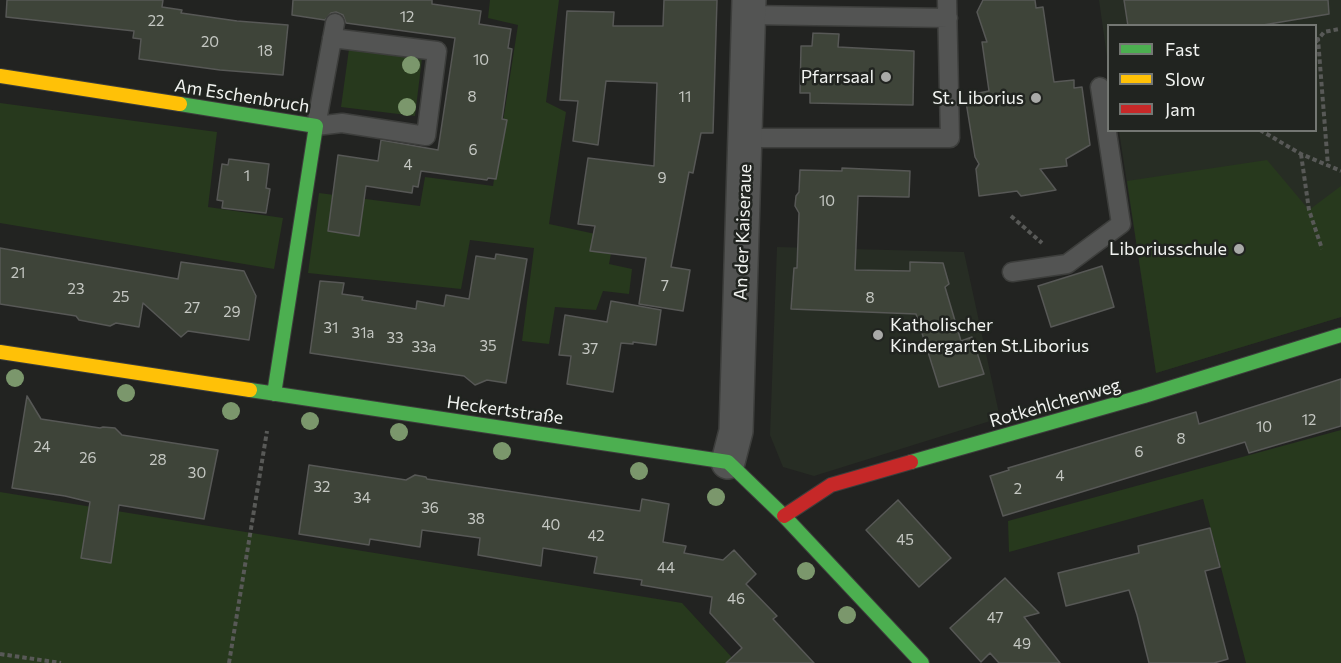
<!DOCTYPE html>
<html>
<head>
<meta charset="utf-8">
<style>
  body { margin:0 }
  #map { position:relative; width:1341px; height:663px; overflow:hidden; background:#222321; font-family:Commissioner,sans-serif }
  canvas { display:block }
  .legend { position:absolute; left:1107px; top:24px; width:210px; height:108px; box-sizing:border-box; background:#212420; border:2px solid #747773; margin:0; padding:8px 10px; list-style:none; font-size:18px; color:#f1f3f0 }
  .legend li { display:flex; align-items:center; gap:12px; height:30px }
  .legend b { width:30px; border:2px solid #747773 }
</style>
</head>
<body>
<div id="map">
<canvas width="1341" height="663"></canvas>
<ul class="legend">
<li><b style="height:8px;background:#4caf50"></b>Fast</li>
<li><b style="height:8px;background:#ffc107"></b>Slow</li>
<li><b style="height:8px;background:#c62828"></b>Jam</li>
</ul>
</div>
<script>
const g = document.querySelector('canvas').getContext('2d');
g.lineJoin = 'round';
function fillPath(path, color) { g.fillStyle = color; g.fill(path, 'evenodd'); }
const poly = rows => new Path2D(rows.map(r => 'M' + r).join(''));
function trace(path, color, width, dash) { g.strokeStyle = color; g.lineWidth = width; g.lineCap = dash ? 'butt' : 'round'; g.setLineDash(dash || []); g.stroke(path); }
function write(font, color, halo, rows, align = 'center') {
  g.font = font + ' Commissioner,sans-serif'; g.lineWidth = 5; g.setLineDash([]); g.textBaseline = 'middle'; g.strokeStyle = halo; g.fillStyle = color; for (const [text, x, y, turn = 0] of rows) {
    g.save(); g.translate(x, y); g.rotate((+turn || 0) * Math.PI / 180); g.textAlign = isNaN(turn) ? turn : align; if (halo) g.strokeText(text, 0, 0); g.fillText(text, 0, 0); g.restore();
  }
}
fillPath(poly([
  [1099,0,1341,0,1341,317,1156,373,1119,131,1316,130,1316,26,1108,26,1108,64],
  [777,247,964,252,1000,418,814,476,783,467,770,435]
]), '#272d24');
fillPath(poly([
  [490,0,559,0,546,102,566,112,549,224,614,238,609,264,632,269,629,294,603,291,596,310,555,307,549,344,522,341,534,248,470,240,461,289,308,273,319,193,420,206,425,177,493,186,518,25,488,18],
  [349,49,422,58,415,116,341,107],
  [0,103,217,132,208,207,283,218,274,269,0,223],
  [1267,160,1309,210,1341,186,1341,317,1156,373,1127,181],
  [1341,430,1341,663,1246,663,1203,499,1009,552,1008,521],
  [0,492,682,603,737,663,0,663]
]), '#27391d');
const building = poly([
  [7,0,163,0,162,7,182,10,181,13,237,21,288,25,283,75,220,70,139,59,141,39,133,38,134,31,6,17,7,0],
  [293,0,432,0,432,4,481,11,479,24,511,29,508,48,512,49,502,119,507,120,496,179,488,178,487,180,421,171,418,187,413,186,412,193,366,186,359,236,328,231,338,155,378,161,381,140,438,150,455,38,346,23,343,15,336,12,331,13,325,20,292,15,293,0],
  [664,0,717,0,713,133,701,133,693,173,689,172,671,267,690,270,683,311,639,304,646,258,590,251,595,226,578,224,588,158,654,166,657,83,606,81,598,145,573,141,578,101,560,100,567,11,614,12,613,26,663,26,664,0],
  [983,0,1035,0,1036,8,1043,7,1054,82,1074,80,1074,88,1082,87,1090,145,1066,159,1067,166,1040,169,1056,190,1021,196,1017,191,979,196,976,169,979,164,975,157,966,102,974,101,973,94,989,91,982,42,987,42,977,12,983,0],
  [1124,0,1328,0,1329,14,1257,26,1128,26,1124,0],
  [813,33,839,34,838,47,914,51,913,105,810,103,810,93,800,93,801,46,812,46,813,33],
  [229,159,269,164,266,188,270,189,266,213,222,208,223,201,217,200,222,164,228,165,229,159],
  [842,168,910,171,909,197,858,196,855,270,910,271,910,262,943,263,949,284,945,287,961,341,972,337,984,374,939,387,916,314,791,309,794,268,797,268,799,213,795,206,796,196,799,192,800,170,842,171,842,168],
  [0,248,178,279,181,262,244,271,256,296,249,340,188,331,181,337,143,303,139,327,116,323,110,326,79,320,76,316,0,304,0,248],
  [496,254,527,259,506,383,487,380,475,385,464,376,310,353,320,281,344,283,342,294,363,297,362,300,416,309,417,301,444,306,446,295,469,299,476,256,495,259,496,254],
  [1102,266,1114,307,1051,327,1038,286,1102,266],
  [611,301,661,310,656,345,633,342,633,344,621,343,613,392,567,384,571,356,559,355,565,315,607,322,611,301],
  [1341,379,1341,426,1249,453,1245,442,1003,516,990,476,1009,470,1008,468,1196,412,1199,424,1341,379],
  [27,396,41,419,100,428,103,427,115,428,122,435,218,450,204,519,119,505,111,563,81,558,90,502,65,496,12,488,27,396],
  [309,465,406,480,415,475,426,477,427,479,640,511,642,499,669,504,663,542,686,546,684,553,723,560,734,550,756,574,746,584,777,616,773,619,814,663,726,663,742,648,710,613,712,597,641,585,642,580,594,573,597,557,543,548,541,566,478,555,480,538,422,530,420,547,370,539,369,545,299,534,309,465],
  [898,500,951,558,919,587,866,530,898,500],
  [1210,528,1220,567,1205,571,1228,659,1214,663,1149,663,1137,615,1129,590,1066,606,1058,573,1139,553,1138,546,1210,528],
  [1005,578,1039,613,1024,617,1060,663,999,663,990,653,981,662,950,628,1005,578]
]);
fillPath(building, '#3e4439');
trace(building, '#575856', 1.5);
const lane = poly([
  [749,15,948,18],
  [332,38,437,51,426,136,342,123,316,126,335,23],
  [746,138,950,138,947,0],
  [1012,272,1067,264,1121,224,1100,87]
]);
const street = poly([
  [728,462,736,431,749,0]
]);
const fast = poly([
  [180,104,316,126,274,394],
  [250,390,728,462,784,516,922,663],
  [911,462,1144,396,1341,335]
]);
const slow = poly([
  [0,76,180,104],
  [0,352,250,390]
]);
const jam = poly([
  [784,516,831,485,911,462]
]);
trace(lane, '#3d3e3c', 21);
trace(street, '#3d3e3c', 36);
trace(fast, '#3d3e3c', 16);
trace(slow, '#3d3e3c', 16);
trace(jam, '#3d3e3c', 16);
trace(poly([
  [1316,39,1318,39,1328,166],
  [1316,42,1324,32,1339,29],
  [1260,130,1301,154,1341,171],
  [1301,154,1309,210,1322,249],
  [1011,216,1042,243],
  [0,654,61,663],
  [229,663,267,431]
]), '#585957', 4, [4.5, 3]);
trace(lane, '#535453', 18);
trace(street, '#535453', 33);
trace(fast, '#4caf50', 14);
trace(slow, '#ffc107', 14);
trace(jam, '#c62828', 14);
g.fillStyle = '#7b976c';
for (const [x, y] of [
  [411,65],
  [407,107],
  [15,378],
  [126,393],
  [231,411],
  [310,421],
  [399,432],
  [502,451],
  [639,471],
  [716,497],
  [806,571],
  [847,615]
]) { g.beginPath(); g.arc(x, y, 9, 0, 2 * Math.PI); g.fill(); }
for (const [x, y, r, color] of [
  [886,77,6,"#a9aaa8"],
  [1036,98,6,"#a9aaa8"],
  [1239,249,6,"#a9aaa8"],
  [878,335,6,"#a9aaa8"]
]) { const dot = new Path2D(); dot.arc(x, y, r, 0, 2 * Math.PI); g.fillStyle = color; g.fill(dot); trace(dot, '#212420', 2); }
write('15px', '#c4c7c2', null, [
  ["12",407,17],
  ["22",156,21],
  ["20",210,42],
  ["18",265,51],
  ["10",481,60],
  ["8",472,97],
  ["11",685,97],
  ["6",473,150],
  ["4",408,165],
  ["1",247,176],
  ["9",662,178],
  ["10",827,201],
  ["21",18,273],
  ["7",665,286],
  ["23",76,289],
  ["25",121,297],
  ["8",870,298],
  ["27",192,308],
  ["29",232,312],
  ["31",331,328],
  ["31a",363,333],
  ["33",395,338],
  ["35",488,346],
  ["33a",424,347],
  ["37",590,349],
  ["12",1309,420],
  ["10",1264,427],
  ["8",1181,439],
  ["24",42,447],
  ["6",1139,452],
  ["26",88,458],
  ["28",158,460],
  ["30",197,473],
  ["4",1060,476],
  ["32",322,487],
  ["2",1018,489],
  ["34",362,498],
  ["36",430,508],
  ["38",476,519],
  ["40",551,525],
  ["42",596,536],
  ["45",905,540],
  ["44",666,568],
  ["46",736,599],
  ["47",995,618],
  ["49",1022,644]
]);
write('18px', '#f1f3f0', '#212420', [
  ["Pfarrsaal",874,77],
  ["St. Liborius",1024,98],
  ["Liboriusschule",1227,249],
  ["Katholischer",890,325,"left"],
  ["Kindergarten St.Liborius",890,346,"left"]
], 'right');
write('18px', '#f1f3f0', '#212420', [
  ["Am Eschenbruch",242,96,9],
  ["An der Kaiseraue",743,232,-88],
  ["Rotkehlchenweg",1055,403,-16],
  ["Heckertstraße",505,410,8]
]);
</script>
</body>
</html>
